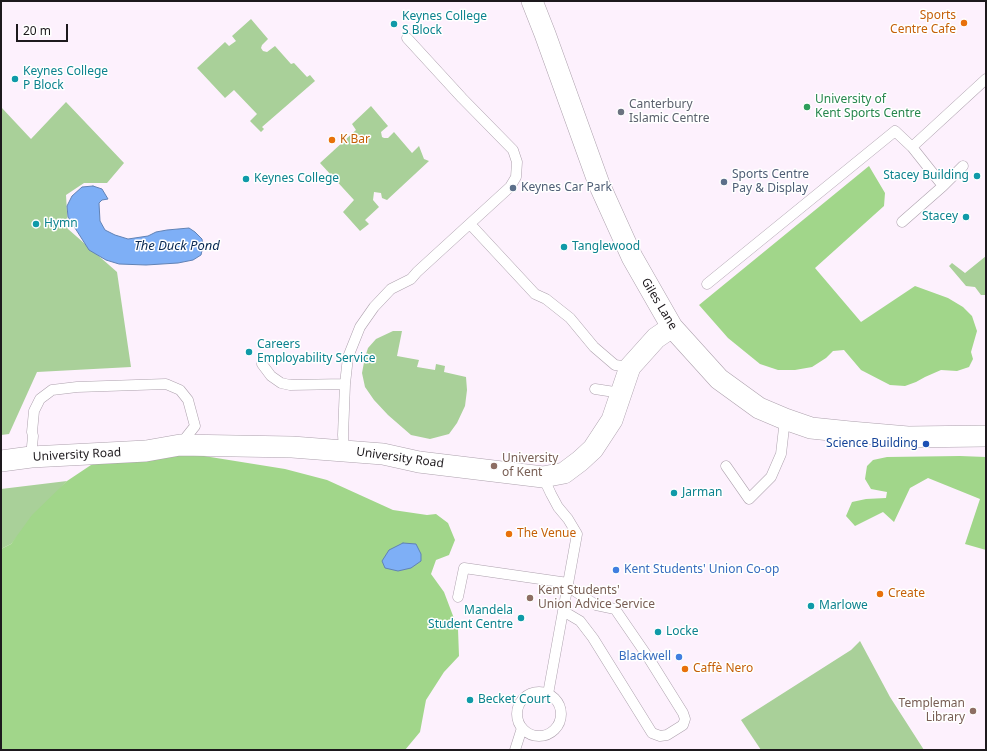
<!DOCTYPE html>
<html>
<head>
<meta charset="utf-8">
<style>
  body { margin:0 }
  #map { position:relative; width:987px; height:751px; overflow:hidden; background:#fdf1fd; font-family:"Noto Sans",sans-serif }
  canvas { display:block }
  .frame { position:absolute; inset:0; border:2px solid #1d191d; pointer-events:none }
  .scale { position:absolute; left:16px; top:24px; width:52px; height:18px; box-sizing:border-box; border:2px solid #1d191d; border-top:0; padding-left:5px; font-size:12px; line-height:14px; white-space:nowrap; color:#1d191d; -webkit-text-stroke:3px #fff; paint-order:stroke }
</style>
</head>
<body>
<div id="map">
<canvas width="987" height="751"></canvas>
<div class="frame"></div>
<div class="scale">20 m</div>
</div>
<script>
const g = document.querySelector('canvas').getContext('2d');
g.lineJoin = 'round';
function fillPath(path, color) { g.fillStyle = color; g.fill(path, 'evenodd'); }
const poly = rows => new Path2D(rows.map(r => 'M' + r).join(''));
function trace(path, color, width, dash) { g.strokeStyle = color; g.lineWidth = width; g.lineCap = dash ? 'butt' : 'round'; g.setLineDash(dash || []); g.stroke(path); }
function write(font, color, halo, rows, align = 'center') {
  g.font = font + ' "Noto Sans",sans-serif'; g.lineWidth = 3; g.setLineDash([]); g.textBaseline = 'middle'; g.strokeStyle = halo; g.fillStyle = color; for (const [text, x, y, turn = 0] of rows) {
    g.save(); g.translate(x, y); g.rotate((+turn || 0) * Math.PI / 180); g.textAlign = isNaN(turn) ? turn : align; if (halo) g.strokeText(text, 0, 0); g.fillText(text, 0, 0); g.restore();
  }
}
fillPath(poly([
  [251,19,268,39,262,45,261,48,263,51,267,52,275,46,291,64,294,63,307,77,310,75,315,81,262,127,264,129,261,132,250,121,257,114,234,90,225,98,197,68,225,42,229,46,236,41,232,36],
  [66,102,124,163,107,183,84,183,66,195,68,229,117,272,131,367,37,372,9,434,1,435,1,107,31,139],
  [371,106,388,126,381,132,382,137,384,138,388,138,394,132,412,153,419,146,424,159,429,161,387,200,382,198,381,193,374,192,373,200,379,207,365,220,369,224,360,231,343,212,354,200,320,163,356,130,352,124],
  [986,256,986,295,981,295,975,287,966,286,949,266,952,263,965,273],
  [393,331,402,331,397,356,419,360,417,367,435,370,436,364,445,366,444,372,466,377,467,390,465,406,457,423,449,434,430,439,411,435,388,415,374,400,365,387,362,373,365,357,368,348,376,339],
  [67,481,11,544,1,549,1,489],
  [860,641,890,697,924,750,761,750,741,720,851,650]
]), '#a9d099');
fillPath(poly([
  [869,166,885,193,884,206,815,268,861,322,915,286,948,298,963,307,972,316,977,331,971,352,973,359,969,367,957,371,941,370,925,377,916,382,905,386,890,385,861,370,844,350,833,351,826,358,812,367,795,370,778,370,760,364,728,338,699,305],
  [150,456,204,456,285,469,327,480,393,510,427,515,436,514,448,523,455,540,449,555,436,560,431,574,444,592,458,629,459,656,444,672,426,700,420,732,405,750,1,750,1,549,11,544,32,515,67,481,100,459],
  [960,456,986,457,986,550,965,544,980,499,928,478,910,488,894,522,883,512,855,526,846,516,852,502,866,499,886,498,887,492,871,489,865,479,867,466,873,460,887,457]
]), '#a1d68a');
const water = poly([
  [93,186,102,189,108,199,102,200,99,203,100,221,105,230,115,235,128,239,148,236,156,232,167,230,189,228,195,232,202,239,203,246,201,255,193,260,178,263,146,265,119,264,106,260,89,250,68,217,67,206,72,196,82,187,93,186],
  [403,543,416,544,421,554,421,561,411,568,398,571,385,568,382,561,389,550,403,543]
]);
fillPath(water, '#7eaff6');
trace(water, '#6182b5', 1);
const lane = poly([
  [912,147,986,79],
  [943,186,963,166],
  [470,224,535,294,546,299,570,318,594,347,615,365,630,367],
  [707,284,895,131,912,147,943,186,902,222],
  [262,364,271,376,281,383,290,385,345,384],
  [595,389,621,393],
  [344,450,343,435,345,384,348,357,360,327,374,307,391,289,411,279,417,272,510,187,516,177,517,162,513,150,462,98,407,38],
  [31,457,33,436,32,432,34,411,40,399,52,390,77,387,166,384,180,390,188,400,195,426,180,445],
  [726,466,749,499,771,477,781,454,785,419],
  [543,477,551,494,558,507,568,519,577,534,548,694],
  [458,597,464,568,568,583],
  [563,611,580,621,593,638,652,733,660,736,667,735,683,725,685,719,683,713,648,657,615,609,596,605,567,586],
  '517 714a22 22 0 1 1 44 0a22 22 0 1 1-44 0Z',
  [515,750,522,728]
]);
const street = poly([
  [532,1,545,34,599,184,632,257,672,327,719,379,759,408,785,419,811,428,850,432,908,437,986,436],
  [1,461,31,457,146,451,180,445,292,447,383,454,419,462,543,477,564,473,580,461,593,449,612,420,630,367,656,338,672,327]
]);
trace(lane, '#ada1ad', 11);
trace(street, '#ada1ad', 22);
trace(lane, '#fff', 10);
trace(street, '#fff', 21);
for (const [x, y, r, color] of [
  [964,23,4,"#e8710a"],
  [394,24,4,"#0f9aa8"],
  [15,79,4,"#0f9aa8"],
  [807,107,4,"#2e9e5b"],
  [621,112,4,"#6b7280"],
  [332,140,4,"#e8710a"],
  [977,176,4,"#0f9aa8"],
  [246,179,4,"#0f9aa8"],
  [724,182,4,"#5c6f8a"],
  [513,188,4,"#5c6f8a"],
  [966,217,4,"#0f9aa8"],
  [36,224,4,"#0f9aa8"],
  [564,247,4,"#0f9aa8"],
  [249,352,4,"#0f9aa8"],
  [926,444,4,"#1a4fb4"],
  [494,466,4,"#8d6e63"],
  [674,493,4,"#0f9aa8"],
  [509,534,4,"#e8710a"],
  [616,570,4,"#3f7fe0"],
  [880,594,4,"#e8710a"],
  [530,598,4,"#8d6e63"],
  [811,606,4,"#0f9aa8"],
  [521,618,4,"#0f9aa8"],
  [658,632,4,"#0f9aa8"],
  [679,657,4,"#3f7fe0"],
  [685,669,4,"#e8710a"],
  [470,700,4,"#0f9aa8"],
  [973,711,4,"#8d6e63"]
]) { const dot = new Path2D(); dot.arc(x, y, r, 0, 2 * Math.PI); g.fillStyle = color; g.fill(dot); trace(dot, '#fff', 1.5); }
write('12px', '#c56008', '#fff', [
  ["Sports",956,16,"right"],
  ["Centre Cafe",956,30,"right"],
  ["K Bar",340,140],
  ["The Venue",517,534],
  ["Create",888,594],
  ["Caffè Nero",693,669]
], 'left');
write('12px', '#0d838f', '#fff', [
  ["Keynes College",402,17],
  ["S Block",402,31],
  ["Keynes College",23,72],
  ["P Block",23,86],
  ["Stacey Building",969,176,"right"],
  ["Keynes College",254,179],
  ["Stacey",958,217,"right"],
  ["Hymn",44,224],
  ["Tanglewood",572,247],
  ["Careers",257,345],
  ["Employability Service",257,359],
  ["Jarman",682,493],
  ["Marlowe",819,606],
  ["Mandela",513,611,"right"],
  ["Student Centre",513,625,"right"],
  ["Locke",666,632],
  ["Becket Court",478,700]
], 'left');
write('12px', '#27864d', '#fff', [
  ["University of",815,100],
  ["Kent Sports Centre",815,114]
], 'left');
write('12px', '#5b616d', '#fff', [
  ["Canterbury",629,105],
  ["Islamic Centre",629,119]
], 'left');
write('12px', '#4e5e75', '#fff', [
  ["Sports Centre",732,175],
  ["Pay & Display",732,189],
  ["Keynes Car Park",521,188]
], 'left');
write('12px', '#1d191d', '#fff', [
  ["Giles Lane",659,304,59],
  ["University Road",77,455,-3],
  ["University Road",400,458,8]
]);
write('12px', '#164399', '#fff', [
  ["Science Building",918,444]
], 'right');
write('12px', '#785e54', '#fff', [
  ["University",502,459],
  ["of Kent",502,473],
  ["Kent Students'",538,591],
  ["Union Advice Service",538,605],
  ["Templeman",965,704,"right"],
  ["Library",965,718,"right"]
], 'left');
write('12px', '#366cbe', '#fff', [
  ["Kent Students' Union Co-op",624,570],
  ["Blackwell",671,657,"right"]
], 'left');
write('italic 13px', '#082853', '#fff', [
  ["The Duck Pond",177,246]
]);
</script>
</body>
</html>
